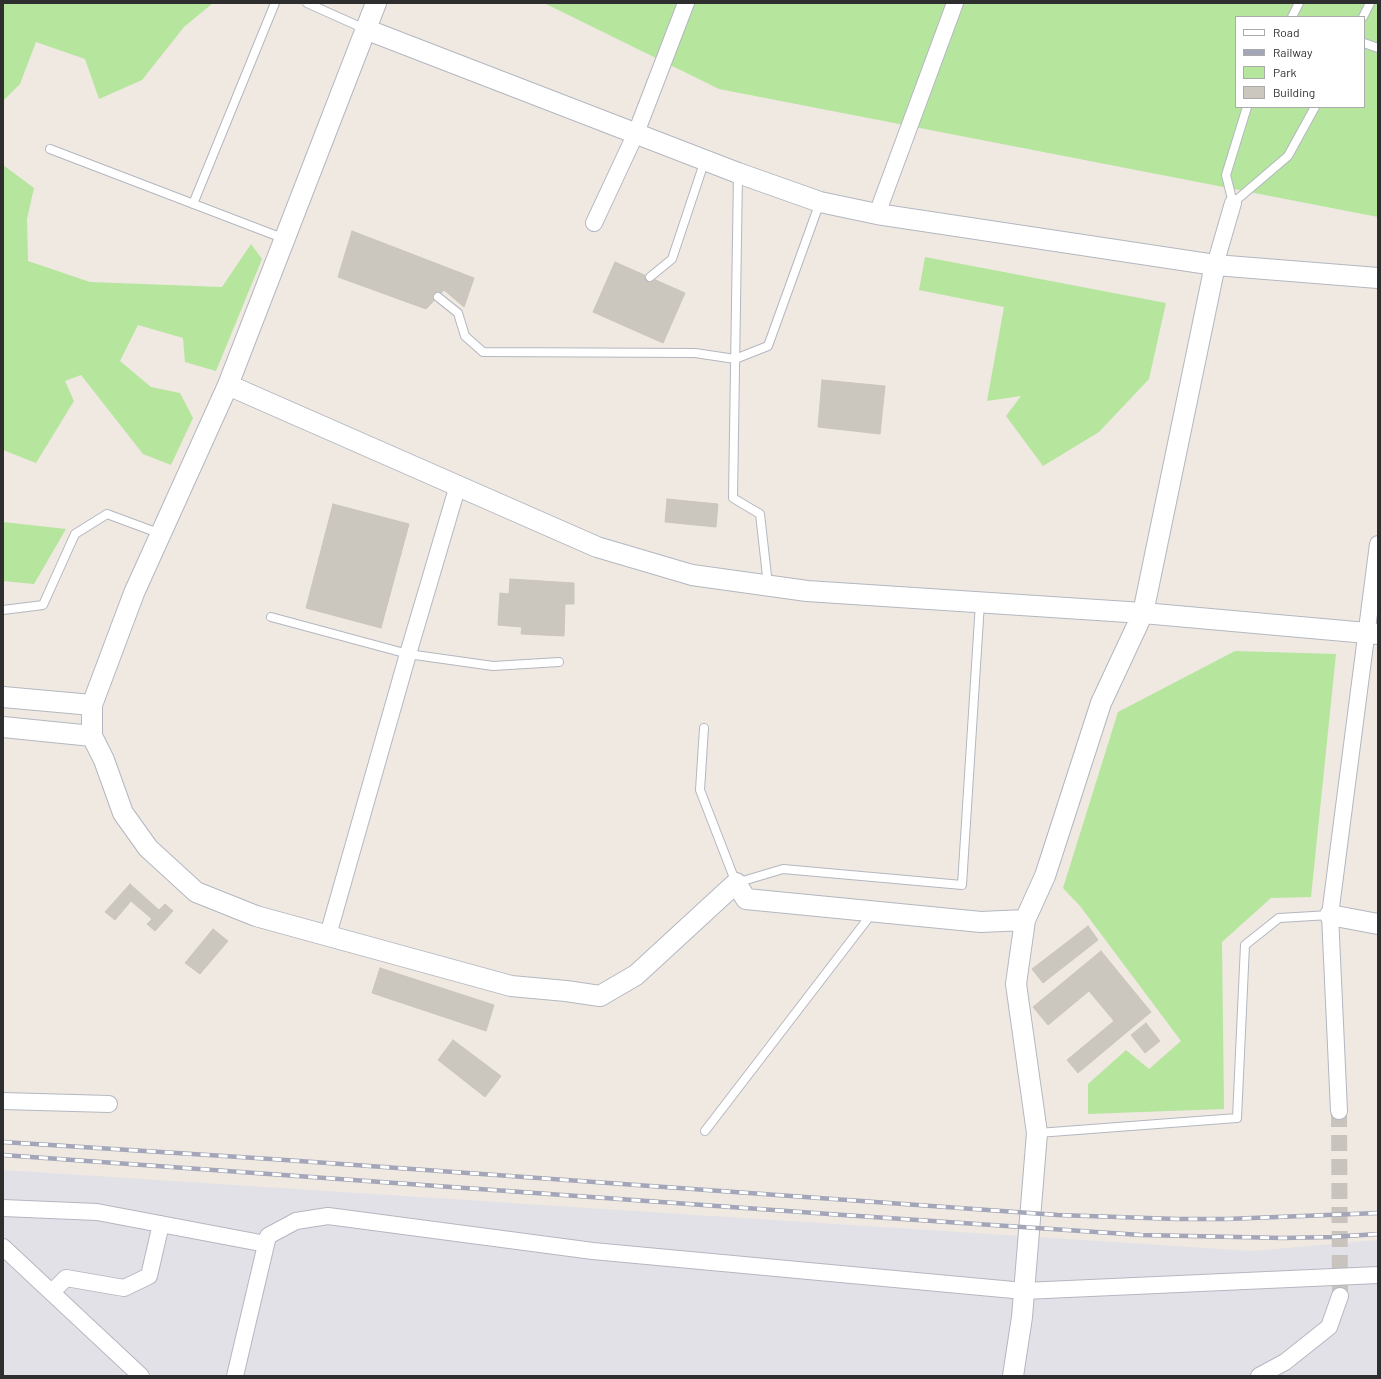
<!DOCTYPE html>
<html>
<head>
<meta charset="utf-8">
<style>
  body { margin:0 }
  #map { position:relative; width:1381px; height:1379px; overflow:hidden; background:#efe9e1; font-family:Barlow,sans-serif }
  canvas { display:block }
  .frame { position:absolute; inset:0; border:4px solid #2e2e2e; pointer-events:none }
  .legend { position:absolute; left:1235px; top:16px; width:130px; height:92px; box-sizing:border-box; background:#fff; border:1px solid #ababab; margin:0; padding:5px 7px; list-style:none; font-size:12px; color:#2e2e2e }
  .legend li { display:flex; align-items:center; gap:8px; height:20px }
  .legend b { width:20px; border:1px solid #ababab }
</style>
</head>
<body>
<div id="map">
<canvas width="1381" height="1379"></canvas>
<div class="frame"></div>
<ul class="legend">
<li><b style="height:5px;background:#fff"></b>Road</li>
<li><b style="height:5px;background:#a3a6b8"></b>Railway</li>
<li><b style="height:11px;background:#b6e59e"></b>Park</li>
<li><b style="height:11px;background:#cbc7bf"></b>Building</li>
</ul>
</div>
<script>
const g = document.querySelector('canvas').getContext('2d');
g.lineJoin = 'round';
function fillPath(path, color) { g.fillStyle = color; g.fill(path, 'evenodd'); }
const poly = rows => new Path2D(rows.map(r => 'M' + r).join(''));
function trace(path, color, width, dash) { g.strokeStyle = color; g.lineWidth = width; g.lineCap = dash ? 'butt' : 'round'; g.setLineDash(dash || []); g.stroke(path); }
fillPath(poly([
  [3,1170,1252,1251,1378,1240,1378,1376,3,1376]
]), '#e3e1e8');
fillPath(poly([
  [3,3,213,3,184,27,142,80,99,99,85,59,36,42,20,84,3,101],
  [544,3,1378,3,1378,217,719,89],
  [1236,17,1364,17,1364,107,1236,107],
  [3,165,34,188,27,219,28,261,90,282,222,287,251,244,262,259,216,371,185,362,183,338,138,325,120,361,151,387,180,393,193,418,171,465,143,454,81,375,65,381,74,401,36,463,3,450],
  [925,257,1166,303,1149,379,1099,432,1043,466,1006,416,1021,396,987,401,1004,307,919,290],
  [3,522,66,529,34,584,3,581],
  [1235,651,1336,654,1311,897,1271,898,1222,942,1224,1109,1088,1114,1088,1084,1126,1050,1149,1069,1181,1041,1080,906,1063,888,1118,712]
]), '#b6e59e');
const building = poly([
  [352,231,474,278,464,307,444,290,426,309,338,277,352,231],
  [615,262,685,293,663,343,593,312,615,262],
  [822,380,885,386,880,434,818,427,822,380],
  [667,499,718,504,716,527,665,522,667,499],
  [333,504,409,524,381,628,306,608,333,504],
  [510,579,574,583,574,604,565,604,564,636,521,634,522,627,498,625,500,593,509,594,510,579],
  [130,884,159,910,165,904,173,911,155,931,147,924,152,919,131,901,115,920,105,912,130,884],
  [1088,926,1098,940,1043,983,1032,969,1088,926],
  [213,929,228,941,200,974,185,963,213,929],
  [1101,951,1151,1012,1078,1073,1067,1060,1114,1021,1089,991,1048,1025,1033,1007,1101,951],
  [380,968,494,1005,486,1031,372,993,380,968],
  [1146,1023,1160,1041,1145,1053,1131,1035,1146,1023],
  [453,1040,501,1076,485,1097,438,1060,453,1040]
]);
fillPath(building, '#cbc7bf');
trace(building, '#cbc5ba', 1);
trace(poly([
  [1339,1111,1340,1296]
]), '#c8c4bd', 16, [16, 8]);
const service = poly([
  [307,3,365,29],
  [1292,17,1299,3],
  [1363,17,1370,3],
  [1364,43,1378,48],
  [1247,107,1226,175,1233,203,1288,156,1315,107],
  [50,149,285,239],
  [738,174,733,498,760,514,768,585],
  [193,204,275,3],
  [650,277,672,259,705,160],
  [438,297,458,313,465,336,483,352,695,353,735,359,768,346,820,202],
  [3,610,43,605,75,534,107,514,161,534],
  [271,617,408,654,493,666,559,662],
  [704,728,700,790,736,883,783,869,962,885,980,603],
  [705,1131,873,912],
  [1038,1133,1237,1118,1245,945,1279,918,1330,915]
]);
const minor = poly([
  [877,214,955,3],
  [594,223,636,133,686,3],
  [1215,265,1233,203],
  [328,935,408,654,458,485],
  [3,1101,109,1104],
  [1339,1111,1330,915,1378,544],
  [3,1208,97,1212,266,1244],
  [3,1247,141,1376],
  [52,1292,66,1278,124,1288,149,1276,161,1224],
  [235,1376,268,1236,296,1221,328,1216,593,1251,1024,1291,1378,1275],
  [1259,1376,1285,1362,1329,1327,1340,1296]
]);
const tertiary = poly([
  [376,3,228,385,134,593,92,705,92,736,104,760,123,813,148,848,196,892,256,916,511,986,566,991,600,996,636,975,736,883,746,899,981,922,1025,920],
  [365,29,738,173,820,202,877,214,1215,265,1378,278],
  [228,385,597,547,692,575,807,591,1143,613,1378,634],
  [3,697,92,705],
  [3,727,92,736],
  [1330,915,1378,924],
  [1013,1376,1022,1317,1037,1133,1016,984,1025,920,1045,876,1101,703,1143,613,1215,265]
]);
trace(service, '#b4b7c1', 10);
trace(minor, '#b4b7c1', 18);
trace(tertiary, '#b4b7c1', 22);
trace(service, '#fff', 8);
trace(minor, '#fff', 16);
trace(tertiary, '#fff', 20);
const rail = poly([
  [3,1142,271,1159,1058,1215,1177,1219,1227,1219,1378,1213],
  [3,1155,843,1215,1141,1235,1283,1238,1332,1237,1378,1234]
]);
trace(rail, '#a3a6b8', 4.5);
trace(rail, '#fff', 3, [9]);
</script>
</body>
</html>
